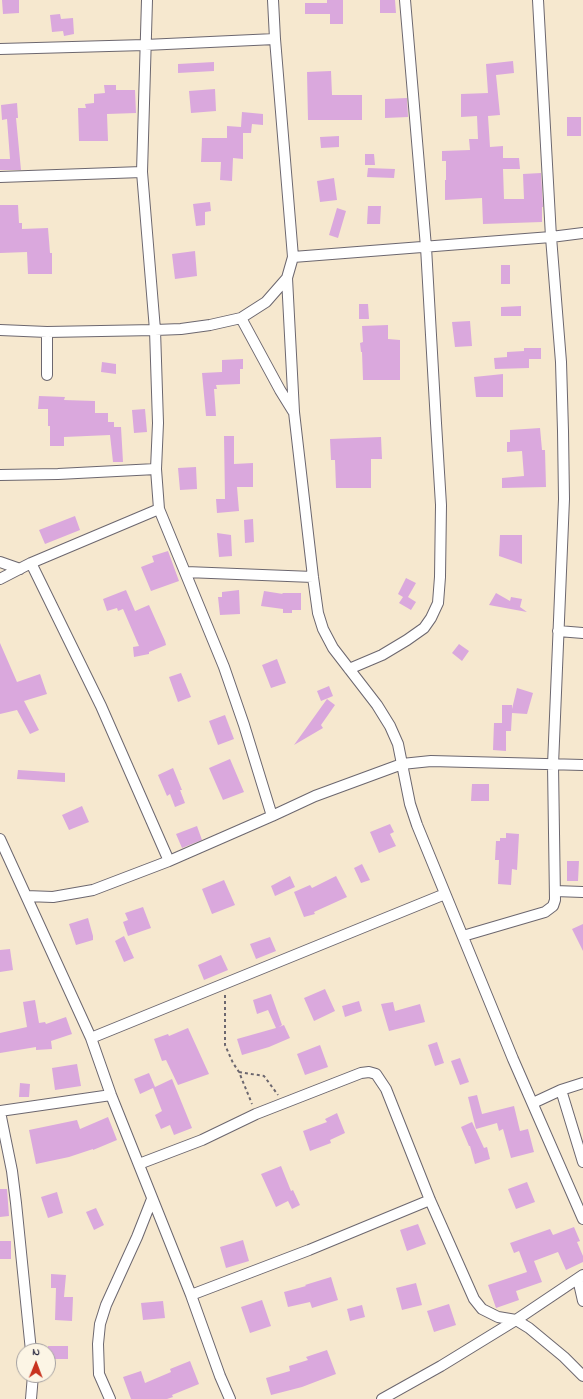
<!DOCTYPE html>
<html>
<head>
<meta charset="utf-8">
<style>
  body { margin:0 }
  #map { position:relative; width:583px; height:1399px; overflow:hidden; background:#f6e8cf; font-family:"Indie Flower",sans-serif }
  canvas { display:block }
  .north { position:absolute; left:16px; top:1343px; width:40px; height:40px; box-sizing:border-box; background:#fcf5e5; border:1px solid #a5a1a1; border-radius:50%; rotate:1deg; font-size:11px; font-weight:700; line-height:16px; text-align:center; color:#22223b }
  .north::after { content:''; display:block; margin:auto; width:14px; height:18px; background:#c8321e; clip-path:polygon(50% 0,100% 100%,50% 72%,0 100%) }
</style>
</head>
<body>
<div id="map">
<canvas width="583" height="1399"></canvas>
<div class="north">N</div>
</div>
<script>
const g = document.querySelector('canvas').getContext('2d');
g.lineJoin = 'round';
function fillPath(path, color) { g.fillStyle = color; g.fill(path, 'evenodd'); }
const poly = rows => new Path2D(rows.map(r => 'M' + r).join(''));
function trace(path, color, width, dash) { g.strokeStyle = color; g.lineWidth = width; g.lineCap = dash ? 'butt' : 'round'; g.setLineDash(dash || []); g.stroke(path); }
fillPath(poly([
  [2,0,19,0,19,13,3,14],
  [327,0,343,0,343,24,330,24,330,14,305,14,305,3,327,3],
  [380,0,395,0,396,13,380,13],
  [60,14,61,19,73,18,74,34,64,36,63,31,52,32,50,15],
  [513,61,514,73,496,75,500,115,488,116,490,147,503,146,503,158,519,158,520,169,503,169,504,199,524,199,523,174,541,173,543,207,542,207,542,222,483,224,482,198,445,200,445,180,446,180,446,161,442,161,442,151,470,150,469,139,478,139,477,116,461,117,461,94,488,93,486,64],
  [214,62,214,71,178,73,178,64],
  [331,71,332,95,362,95,362,120,308,120,307,72],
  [104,85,116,85,116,90,135,90,136,113,107,114,108,141,79,141,78,108,86,108,85,104,94,103,94,94,105,93],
  [215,89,216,111,191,113,189,91],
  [407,98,408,117,385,118,385,99],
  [17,103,18,118,16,118,21,170,0,170,0,159,10,159,7,119,2,120,1,105],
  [242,112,263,114,263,125,252,124,251,133,243,133,243,159,233,158,232,181,220,180,221,162,201,162,202,138,227,138,227,126,241,127],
  [567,117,581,117,581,136,567,136],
  [339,136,339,147,321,148,320,137],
  [365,154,374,154,375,165,365,165],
  [368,168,395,169,394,178,367,177],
  [334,178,337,200,320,202,317,181],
  [210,202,211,211,205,212,205,225,196,226,193,204],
  [0,205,18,205,19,223,22,223,22,229,48,228,50,253,52,253,52,274,28,274,27,252,0,253],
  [368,206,381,206,380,224,367,224],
  [337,208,346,211,338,238,329,235],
  [195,251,197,276,175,279,172,254],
  [501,265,510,265,510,284,501,284],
  [359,304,368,304,369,319,359,319],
  [521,306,521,316,501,316,501,307],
  [470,321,472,346,455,347,452,322],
  [388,325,388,339,400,340,400,380,363,380,362,352,361,352,360,343,363,342,362,326],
  [524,348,541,348,541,359,529,359,529,368,495,369,494,358,507,357,507,352,524,351],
  [243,359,243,369,240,369,240,384,216,385,217,389,214,389,216,416,206,416,202,373,222,372,222,360],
  [102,362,116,364,116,374,101,372],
  [503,374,503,397,476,397,474,377],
  [39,396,65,397,64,400,95,401,95,413,108,413,108,422,114,422,114,427,121,427,123,462,113,462,110,435,64,437,64,446,50,446,50,426,48,426,48,409,38,409],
  [145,409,147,432,134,433,132,410],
  [540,428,542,450,545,450,546,487,502,488,502,478,524,476,522,451,507,452,507,442,510,442,510,430],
  [224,436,234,436,234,464,253,463,253,487,237,487,239,511,217,513,216,499,225,499],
  [381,437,382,459,371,459,371,488,336,488,335,460,331,460,330,439],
  [196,467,197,489,180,490,178,468],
  [75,516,80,530,45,544,39,530],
  [253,519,254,542,245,543,244,520],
  [217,533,231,535,232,556,219,557],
  [500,535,522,535,522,564,499,556],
  [168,551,179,581,151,591,141,567,154,562,152,556],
  [406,578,416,583,408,597,416,602,411,610,399,603,403,597,398,594],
  [126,590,135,611,149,605,165,641,166,645,149,652,149,654,134,657,133,647,139,646,123,609,118,611,117,608,107,611,103,599],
  [239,590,240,614,220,615,218,597,222,597,222,592],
  [264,591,283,594,282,593,301,593,301,610,292,610,292,613,283,613,283,609,261,606],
  [496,593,510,601,511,597,522,599,520,607,527,612,489,605],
  [0,643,17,682,40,674,47,694,24,701,39,730,30,734,17,710,0,714],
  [459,644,469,651,462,661,452,653],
  [277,659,286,683,271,688,262,665],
  [181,673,191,697,178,702,169,677],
  [329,686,333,696,321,701,317,691],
  [517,688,533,693,527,714,512,713,511,731,506,731,506,751,493,750,494,723,502,723,502,705,512,705,512,709],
  [327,699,335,705,321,725,323,728,294,745],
  [225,715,234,739,218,745,209,721],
  [230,759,244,792,223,800,209,768],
  [173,768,182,790,180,790,185,803,175,807,170,794,167,796,158,775],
  [18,770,65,773,65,782,17,779],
  [472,784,489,784,489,801,471,801],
  [82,806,89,822,69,830,62,815],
  [390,824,394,832,390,834,396,846,379,853,370,832],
  [197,826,202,840,182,848,176,834],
  [506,833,519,834,517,870,512,869,511,885,498,884,499,860,495,860,496,841,500,841,500,838,506,838],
  [567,861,579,861,578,881,567,881],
  [362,864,370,880,361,883,354,868],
  [290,876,295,887,275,896,271,886],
  [336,876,347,897,314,912,315,914,304,917,294,892,310,885,312,888],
  [224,880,235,905,212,914,202,889],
  [143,907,151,928,128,936,123,922,128,920,125,913],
  [88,918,93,936,93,940,76,945,69,924],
  [583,924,583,951,572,929],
  [124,936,134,958,124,962,115,941],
  [270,937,276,951,256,959,250,944],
  [10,949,13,970,0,972,0,950],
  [221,955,228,970,204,980,198,965],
  [325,989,335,1011,314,1021,304,998],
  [271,994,282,1025,279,1027,284,1025,290,1038,269,1047,242,1055,237,1039,276,1028,268,1010,257,1014,253,1000],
  [35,1000,39,1023,45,1022,46,1024,66,1017,72,1034,51,1041,52,1049,36,1050,36,1047,0,1053,0,1033,27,1027,23,1002],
  [359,1001,362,1011,345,1017,342,1006],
  [393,1002,395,1011,420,1004,425,1022,389,1031,381,1004],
  [188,1028,209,1074,178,1085,166,1060,162,1061,154,1039,168,1034,169,1036],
  [437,1042,444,1063,435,1066,428,1045],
  [320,1045,328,1067,305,1075,297,1054],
  [460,1058,469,1082,460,1085,451,1061],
  [77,1064,81,1086,55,1090,52,1068],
  [149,1073,155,1087,172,1079,192,1128,174,1135,170,1125,161,1129,155,1115,162,1111,153,1088,140,1094,134,1079],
  [20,1083,30,1084,29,1097,19,1097],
  [477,1095,482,1114,514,1106,520,1131,528,1129,534,1152,511,1158,503,1129,499,1131,497,1123,476,1129,468,1097],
  [337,1113,345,1133,330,1140,331,1143,310,1151,303,1131,327,1122,325,1119],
  [108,1117,117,1140,93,1150,93,1149,69,1157,36,1164,29,1130,77,1120,80,1129],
  [472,1122,484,1148,487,1147,490,1159,475,1164,470,1146,469,1146,461,1127],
  [281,1166,291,1191,293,1190,300,1205,292,1209,288,1201,276,1207,261,1174],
  [527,1182,535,1202,516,1209,508,1189],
  [0,1189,7,1189,9,1216,0,1217],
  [57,1192,63,1213,48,1218,41,1197],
  [96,1208,104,1225,94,1230,86,1212],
  [418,1224,426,1244,407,1251,400,1230],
  [574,1227,580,1241,577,1242,583,1256,583,1262,566,1270,558,1252,534,1261,542,1282,516,1291,519,1300,496,1308,488,1285,527,1272,519,1251,514,1253,510,1243,550,1229,553,1235],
  [243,1240,249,1261,226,1268,220,1247],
  [0,1241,11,1241,11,1259,0,1259],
  [51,1274,66,1275,64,1297,73,1297,72,1321,55,1320,56,1288,51,1288],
  [331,1277,338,1300,312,1308,310,1302,288,1307,284,1292,306,1286,305,1285],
  [416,1283,422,1305,402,1310,396,1288],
  [262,1300,271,1326,250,1333,241,1307],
  [163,1301,165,1318,143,1320,141,1303],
  [449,1304,456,1325,434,1332,427,1311],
  [362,1305,365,1317,350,1321,347,1309],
  [48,1346,68,1346,68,1359,48,1359],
  [327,1350,336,1374,302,1387,271,1395,266,1378,290,1371,289,1366,308,1360,306,1357],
  [190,1361,199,1384,172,1395,173,1397,167,1399,131,1399,123,1377,141,1371,145,1383,171,1372,170,1369]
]), '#daa8dd');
const minor = poly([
  [147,0,142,172,155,330,158,423,156,469,159,509,224,667,244,725,272,816],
  [0,49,145,45,275,39],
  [0,177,142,172],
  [293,257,551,237,583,233],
  [287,278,294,412,313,577,318,613,323,629,333,648,377,705,390,726,398,744,410,804,417,825,513,1059,583,1219],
  [241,318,280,390,293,411],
  [0,330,47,332,155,330,181,329,210,325,241,318,266,302,287,278,293,257,275,39,273,0],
  [47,332,47,375],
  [0,475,58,474,156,469],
  [0,562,20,569],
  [31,563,101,706,169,861],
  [186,572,313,577],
  [0,579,31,563,159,509],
  [558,631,583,633],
  [349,669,382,655,407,640,424,628,431,618,438,603,440,577,441,505,436,423,426,247,405,0],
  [0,839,91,1038,111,1095,191,1295,220,1376,230,1399],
  [555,891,583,892],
  [26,896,53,897,93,890,169,861,272,816,315,796,402,764,431,761,583,765],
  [463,936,545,912,553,906,555,900,553,765,564,499,563,431,561,362,551,237,538,0],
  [91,1038,445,894],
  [561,1090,583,1162],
  [533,1103,561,1090,583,1083],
  [0,1111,111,1095],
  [0,1112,12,1171,16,1203,31,1351],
  [139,1164,202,1140,256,1114,361,1073,369,1072,376,1074,386,1089,430,1200,474,1299,482,1309,498,1317,516,1320,529,1328,564,1357,583,1376],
  [578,1279,583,1301],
  [191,1295,309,1250,430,1200],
  [31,1399,33,1375],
  [110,1399,99,1374,98,1344,100,1324,106,1305,137,1237,152,1199],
  [382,1399,441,1366,516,1320,583,1275]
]);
trace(minor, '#6c676f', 12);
trace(poly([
  [225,995,225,1045,233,1063,239,1072,252,1104],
  [239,1072,264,1076,278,1095]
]), '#6c676f', 2, [3, 3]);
trace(minor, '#fff', 10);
</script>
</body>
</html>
